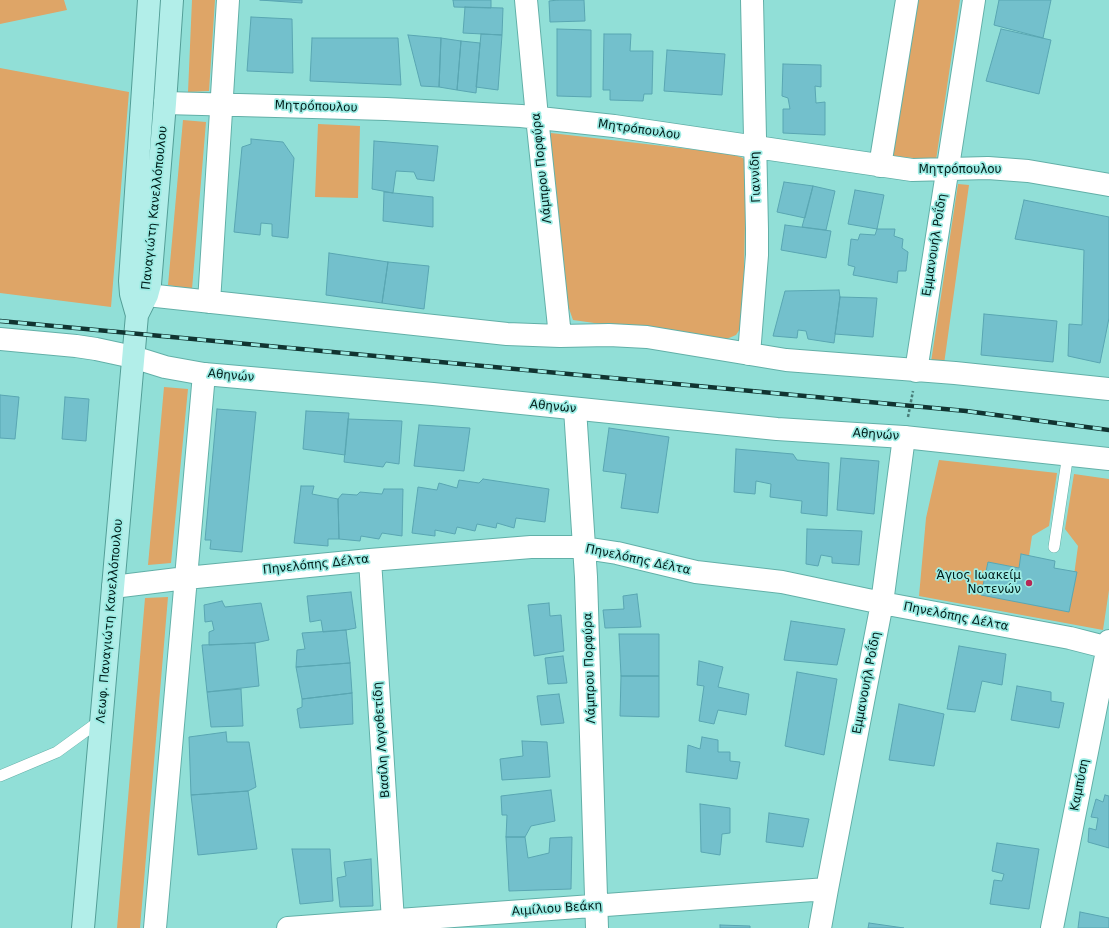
<!DOCTYPE html>
<html>
<head>
<meta charset="utf-8">
<style>
  body { margin:0 }
  canvas { display:block; background:#91dfd7 }
</style>
</head>
<body>
<canvas width="1109" height="928"></canvas>
<script>
const g = document.querySelector('canvas').getContext('2d');
g.lineJoin = 'round';
function fillPath(path, color) { g.fillStyle = color; g.fill(path, 'evenodd'); }
const poly = rows => new Path2D(rows.map(r => 'M' + r).join(''));
function trace(path, color, width, dash) { g.strokeStyle = color; g.lineWidth = width; g.lineCap = dash ? 'butt' : 'round'; g.setLineDash(dash || []); g.stroke(path); }
function write(font, color, halo, rows, align = 'center') {
  g.font = font + ' "DejaVu Sans",sans-serif'; g.lineWidth = 3.5; g.setLineDash([]); g.textBaseline = 'middle'; g.strokeStyle = halo; g.fillStyle = color; for (const [text, x, y, turn = 0] of rows) {
    g.save(); g.translate(x, y); g.rotate((+turn || 0) * Math.PI / 180); g.textAlign = isNaN(turn) ? turn : align; if (halo) g.strokeText(text, 0, 0); g.fillText(text, 0, 0); g.restore();
  }
}
fillPath(poly([
  [0,0,64,0,67,10,0,24],
  [192,0,215,0,209,91,188,92],
  [916,0,960,0,936,160,891,156],
  [0,68,129,92,111,307,0,293],
  [183,120,206,122,192,289,168,285],
  [318,124,360,126,358,198,315,197],
  [551,133,732,154,743,158,745,162,746,169,744,272,742,319,740,329,736,335,722,341,573,320,566,300,549,138],
  [958,184,969,185,944,364,931,362],
  [164,387,188,389,171,563,148,565],
  [939,460,1057,473,1049,526,1032,536,1029,556,1021,554,1019,568,988,562,981,594,1069,612,1078,546,1065,529,1074,474,1109,479,1109,590,1103,630,919,596,926,518],
  [168,597,140,928,117,928,145,598]
]), '#dea567');
const building = poly([
  [260,0,302,0,302,3,260,0],
  [453,0,491,0,491,8,454,7,453,0],
  [558,0,584,0,585,21,550,22,549,1,558,0],
  [999,0,1051,0,1043,38,994,25,999,0],
  [465,7,503,8,502,35,463,33,465,7],
  [251,17,292,19,293,73,247,71,251,17],
  [557,29,591,30,591,97,557,96,557,29],
  [1001,29,1051,40,1039,94,986,81,1001,29],
  [481,34,502,35,498,90,476,87,481,34],
  [604,34,631,34,630,51,653,51,652,94,644,94,643,101,610,100,610,90,603,90,604,34],
  [408,35,441,38,439,87,421,86,408,35],
  [312,38,398,38,401,85,310,81,312,38],
  [441,38,461,41,457,90,439,87,441,38],
  [461,41,480,43,476,93,457,90,461,41],
  [667,50,725,54,722,95,664,91,667,50],
  [783,64,821,65,821,87,815,86,816,103,825,102,825,135,783,133,783,109,790,109,788,98,782,96,783,64],
  [251,139,283,142,294,158,288,238,272,236,272,224,261,223,260,235,234,232,242,147,251,144,251,139],
  [374,141,438,146,434,181,417,179,414,172,396,171,393,193,372,189,374,141],
  [784,182,813,186,805,218,777,212,784,182],
  [813,186,835,191,826,230,802,227,813,186],
  [855,190,884,195,877,229,848,224,855,190],
  [384,192,433,197,433,227,383,221,384,192],
  [1024,200,1109,217,1109,318,1100,363,1068,356,1069,324,1082,325,1084,250,1015,239,1024,200],
  [785,225,831,231,826,258,781,250,785,225],
  [877,229,895,229,894,236,903,239,902,248,908,252,906,271,898,271,897,283,853,275,855,267,848,265,851,239,858,240,860,234,875,235,877,229],
  [329,253,388,262,382,303,326,295,329,253],
  [388,262,429,266,424,309,382,303,388,262],
  [839,290,840,297,834,343,808,339,806,331,798,330,797,338,773,336,785,291,839,290],
  [840,297,877,298,873,337,835,334,840,297],
  [984,314,1057,321,1053,362,981,355,984,314],
  [0,395,19,397,15,439,0,438,0,395],
  [65,397,89,399,86,441,62,439,65,397],
  [217,409,256,412,242,552,210,549,211,540,205,540,217,409],
  [306,411,349,413,345,455,303,449,306,411],
  [348,419,402,421,399,464,386,462,383,467,344,462,348,419],
  [419,425,470,428,464,471,414,466,419,425],
  [609,428,669,437,658,513,621,508,626,474,603,471,609,428],
  [736,449,793,454,797,460,829,463,827,516,801,513,802,501,770,497,771,484,756,481,755,494,734,492,736,449],
  [841,458,879,461,874,514,837,510,841,458],
  [483,479,549,489,545,522,516,518,514,528,497,523,496,528,477,524,475,531,457,527,455,534,435,530,435,536,412,533,418,487,437,490,439,483,457,488,459,480,479,483,483,479],
  [301,486,314,486,312,494,338,499,339,539,328,539,328,546,294,543,301,486],
  [384,489,403,489,402,536,382,533,379,539,361,536,360,541,339,539,338,499,342,494,357,495,360,492,382,494,384,489],
  [807,529,862,531,859,565,832,563,832,557,821,555,818,566,806,564,807,529],
  [1021,554,1055,561,1054,568,1077,572,1069,612,981,595,988,562,1019,568,1021,554],
  [351,592,356,628,346,630,323,632,321,620,310,622,307,596,351,592],
  [637,594,641,627,605,628,603,610,624,609,623,596,637,594],
  [222,601,225,607,261,603,269,640,255,643,209,645,209,632,214,630,212,621,205,622,204,605,222,601],
  [549,603,550,616,561,615,564,651,534,656,528,605,549,603],
  [791,621,845,629,837,665,784,660,791,621],
  [346,630,350,663,296,667,297,650,305,649,302,633,346,630],
  [619,634,659,634,659,676,621,676,619,634],
  [255,643,259,686,207,692,202,645,255,643],
  [959,646,1006,654,1002,685,982,681,975,712,947,709,959,646],
  [563,656,567,683,548,684,545,658,563,656],
  [699,661,723,667,718,687,749,694,746,715,718,710,714,724,699,721,704,686,697,685,699,661],
  [350,663,352,693,302,699,296,667,350,663],
  [797,672,837,679,824,755,785,746,797,672],
  [621,676,659,676,659,717,620,716,621,676],
  [1017,686,1051,692,1051,701,1064,703,1059,728,1011,720,1017,686],
  [241,689,243,726,211,727,207,692,241,689],
  [352,693,353,724,300,728,297,709,302,707,302,699,352,693],
  [559,694,564,723,541,725,537,696,559,694],
  [899,704,944,714,934,766,889,760,899,704],
  [226,732,227,742,249,742,256,787,248,791,191,795,189,737,226,732],
  [702,737,718,740,718,752,730,752,730,761,740,762,737,779,686,772,688,745,700,749,702,737],
  [522,741,547,742,550,777,502,780,500,759,523,756,522,741],
  [551,790,555,821,531,826,525,837,506,837,507,815,502,815,501,796,551,790],
  [248,791,257,849,198,855,191,795,248,791],
  [1105,795,1109,796,1109,848,1088,842,1089,828,1096,830,1098,818,1091,817,1096,799,1103,802,1105,795],
  [700,804,730,808,730,833,722,834,720,855,701,852,700,804],
  [769,813,809,819,803,847,766,842,769,813],
  [506,837,525,837,528,858,549,853,550,838,572,837,571,889,509,891,506,837],
  [997,843,1039,849,1029,909,990,904,994,880,1002,881,1004,874,992,871,997,843],
  [292,849,330,849,333,901,300,904,292,849],
  [371,859,373,906,340,907,337,878,346,876,344,862,371,859],
  [1080,912,1109,918,1109,928,1078,928,1080,912],
  [869,923,904,928,868,928,869,923],
  [720,925,750,926,750,928,720,928,720,925]
]);
fillPath(building, '#73c0cc');
trace(building, '#59a6b2', 1);
const service = poly([
  [1054,547,1068,454],
  [0,776,57,752,101,720]
]);
const minor = poly([
  [526,0,537,117,560,336],
  [165,103,386,109,521,116,614,126,912,170,988,168,1028,171,1109,185],
  [880,166,907,0],
  [147,295,507,334,560,336,609,335,647,337,786,360,955,373,1109,389],
  [209,302,228,0],
  [0,339,76,346,96,349,133,357],
  [749,354,757,255,757,229,752,0],
  [916,371,974,0],
  [575,409,586,577,597,928],
  [370,560,393,921],
  [113,587,186,578,370,560,531,547,578,547,617,553,696,572,782,582,882,603,1070,638,1109,648],
  [155,928,204,374],
  [288,928,827,889],
  [820,928,827,889,882,603,904,437],
  [1052,928,1109,641]
]);
const tertiary = poly([
  [133,357,165,367,204,374,433,394,777,429,904,437,1109,459]
]);
const primary = poly([
  [137,315,131,294,130,281,149,0],
  [83,928,137,315,147,295,150,284,165,103,172,0]
]);
trace(service, '#62b0a8', 12);
trace(minor, '#62b0a8', 24);
trace(tertiary, '#62b0a8', 24);
trace(primary, '#539e97', 24);
trace(poly([
  [908,417,913,391]
]), '#497f7a', 2.5, [3, 2]);
trace(service, '#fff', 11);
trace(minor, '#fff', 22);
trace(tertiary, '#fff', 22);
trace(primary, '#b2eee9', 22);
const rail = poly([
  [0,321,966,411,1109,430]
]);
trace(rail, '#113431', 4.5);
trace(rail, '#9dece4', 3, [9]);
for (const [x, y, r, color] of [
  [1029,583,4,"#b62755"]
]) { const dot = new Path2D(); dot.arc(x, y, r, 0, 2 * Math.PI); g.fillStyle = color; g.fill(dot); trace(dot, '#9dece4', 1.5); }
write('12px', '#001d1a', '#9dece4', [
  ["Μητρόπουλου",316,107,2],
  ["Μητρόπουλου",639,130,8],
  ["Λάμπρου Πορφύρα",542,168,-96],
  ["Μητρόπουλου",960,170],
  ["Γιαννίδη",756,177,-92],
  ["Παναγιώτη Κανελλόπουλου",155,208,-84],
  ["Εμμανουήλ Ροΐδη",935,245,-81],
  ["Αθηνών",231,376,5],
  ["Αθηνών",553,407,6],
  ["Αθηνών",876,435,4],
  ["Πηνελόπης Δέλτα",638,560,12],
  ["Πηνελόπης Δέλτα",316,565,-6],
  ["Πηνελόπης Δέλτα",956,617,11],
  ["Λεωφ. Παναγιώτη Κανελλόπουλου",110,621,-85],
  ["Λάμπρου Πορφύρα",590,668,-92],
  ["Εμμανουήλ Ροΐδη",867,683,-79],
  ["Βασίλη Λογοθετίδη",382,740,-94],
  ["Καμπύση",1080,785,-79],
  ["Αιμίλιου Βεάκη",557,909,-4]
]);
write('12px', '#001d1a', '#9dece4', [
  ["Άγιος Ιωακείμ",1021,576],
  ["Νοτενών",1021,590]
], 'right');
</script>
</body>
</html>
